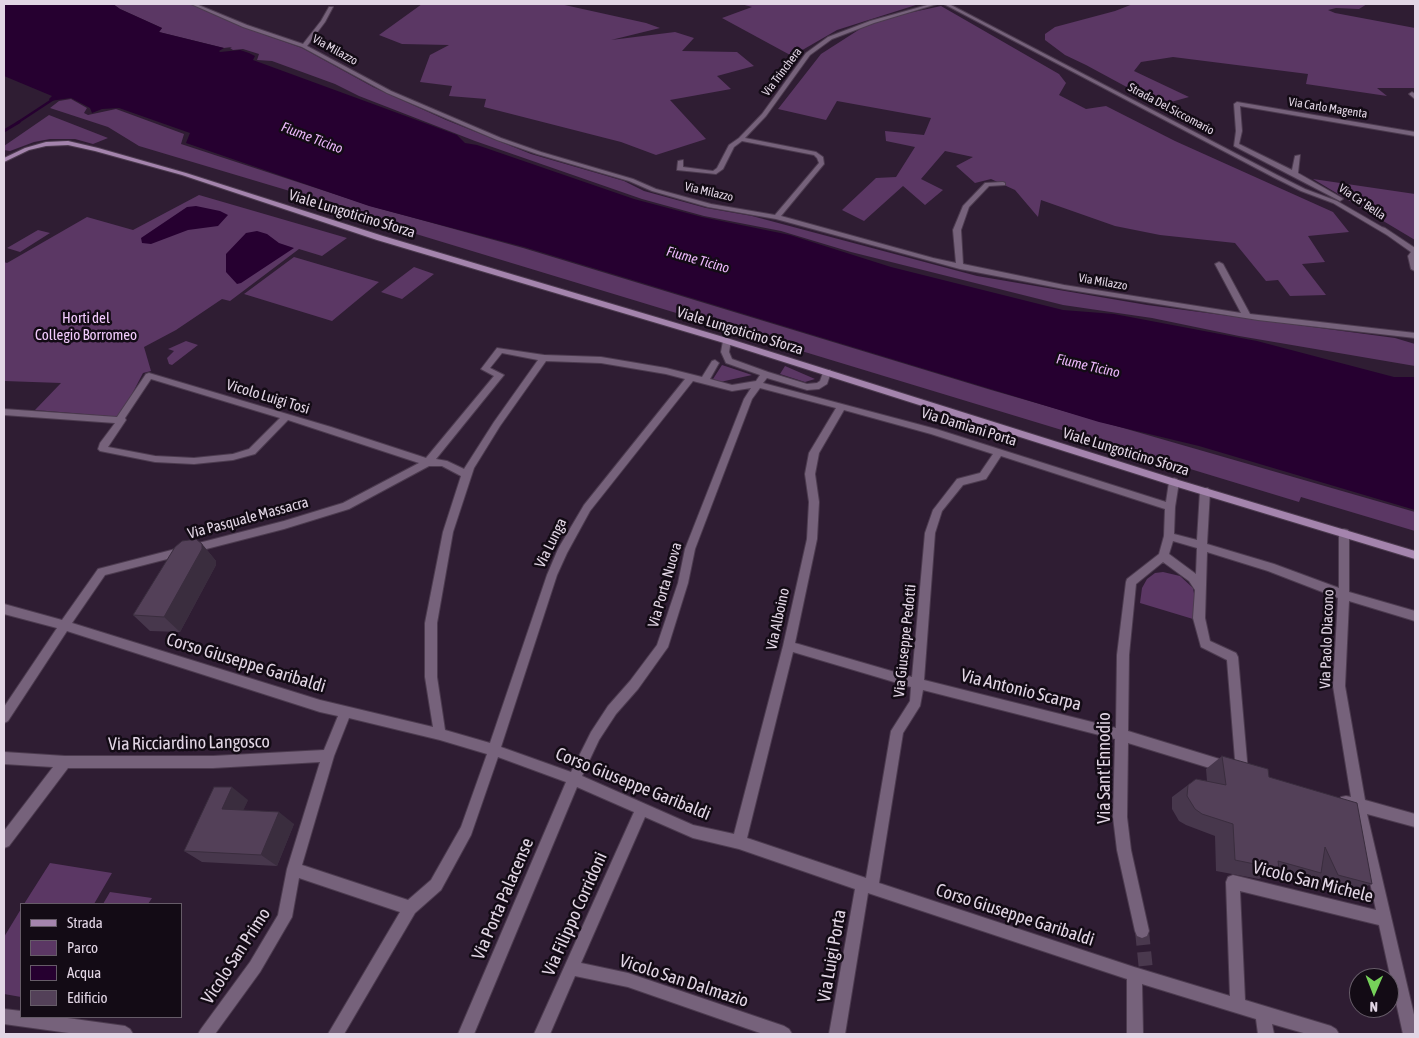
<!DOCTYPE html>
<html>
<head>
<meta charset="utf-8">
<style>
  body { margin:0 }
  #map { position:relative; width:1419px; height:1038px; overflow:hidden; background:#2f1d33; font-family:"Asap Condensed",sans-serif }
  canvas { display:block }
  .frame { position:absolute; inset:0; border:5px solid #e2d6e5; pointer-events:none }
  .legend { position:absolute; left:20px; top:903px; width:162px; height:115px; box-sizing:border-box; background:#130b15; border:1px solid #665c68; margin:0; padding:6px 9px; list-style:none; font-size:15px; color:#e2d6e5 }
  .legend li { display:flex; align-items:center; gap:10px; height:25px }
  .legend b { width:25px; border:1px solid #665c68 }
  .north { position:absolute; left:1349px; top:968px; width:50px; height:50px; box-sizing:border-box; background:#130b15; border:1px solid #665c68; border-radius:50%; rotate:181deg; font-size:14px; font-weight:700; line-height:20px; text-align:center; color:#e2d6e5 }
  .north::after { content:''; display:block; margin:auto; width:18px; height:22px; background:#76d25a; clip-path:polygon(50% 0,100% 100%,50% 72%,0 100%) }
</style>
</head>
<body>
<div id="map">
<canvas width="1419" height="1038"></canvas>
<div class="frame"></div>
<ul class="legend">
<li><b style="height:6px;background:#a484ad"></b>Strada</li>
<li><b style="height:14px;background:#5b3764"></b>Parco</li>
<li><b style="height:14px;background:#260030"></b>Acqua</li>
<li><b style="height:14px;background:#534058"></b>Edificio</li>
</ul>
<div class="north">N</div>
</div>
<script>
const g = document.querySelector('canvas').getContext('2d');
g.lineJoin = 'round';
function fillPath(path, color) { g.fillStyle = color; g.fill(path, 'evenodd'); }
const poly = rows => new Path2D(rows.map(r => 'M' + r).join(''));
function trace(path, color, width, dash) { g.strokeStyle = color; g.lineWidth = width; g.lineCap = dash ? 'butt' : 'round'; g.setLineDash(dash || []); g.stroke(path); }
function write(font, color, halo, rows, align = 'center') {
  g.font = font + ' "Asap Condensed",sans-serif'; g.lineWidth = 5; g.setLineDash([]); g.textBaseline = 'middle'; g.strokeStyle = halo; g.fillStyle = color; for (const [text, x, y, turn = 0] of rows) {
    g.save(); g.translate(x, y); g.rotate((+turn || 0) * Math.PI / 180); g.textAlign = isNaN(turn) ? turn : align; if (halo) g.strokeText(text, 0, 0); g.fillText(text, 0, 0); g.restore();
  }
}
fillPath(poly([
  [113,4,196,4,265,35,302,48,373,87,446,120,531,154,624,181,644,191,706,208,752,216,977,276,1147,305,1395,338,1415,344,1415,366,1239,336,1152,318,1063,305,851,252,781,231,704,216,642,199,475,141,359,96,335,84,272,61,257,60,259,54,243,49,233,50,230,48,232,47,224,48,159,32,162,28,120,9],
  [422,4,560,4,646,23,660,28,611,40,675,32,694,38,682,51,737,52,754,66,717,76,731,89,670,100,706,139,656,155,621,142,484,107,486,99,449,96,452,86,420,82,430,55,449,45,402,44,379,35],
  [741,4,919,4,837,30,792,56,722,18,752,7],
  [1133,4,1367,4,1359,9,1336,8,1328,10,1335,13,1415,28,1415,88,1377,88,1387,96,1306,84,1308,74,1173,57,1141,62,1134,71,1189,97,1160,105,1086,65,1065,55,1045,40,1045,34,1055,27,1115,11],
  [941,6,1059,74,1066,83,1059,95,1086,109,1106,106,1175,141,1333,212,1349,232,1308,236,1325,262,1302,264,1326,295,1290,296,1278,280,1266,281,1235,243,1160,235,1115,226,1041,200,1038,217,1015,190,991,179,975,183,956,166,973,157,945,151,921,179,943,190,925,205,903,186,864,221,842,210,876,178,896,177,915,147,886,141,885,131,924,135,931,118,837,101,826,120,778,109,821,54,860,29,858,28,904,14],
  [71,99,87,108,84,113,88,115,116,109,184,134,181,144,374,207,523,248,991,390,1415,512,1415,531,1301,497,1299,502,337,210,293,192,139,146,108,127,50,108,59,101],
  [49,115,108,138,93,144,75,139,50,139,34,142,10,151,4,150,4,146],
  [1313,179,1415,194,1415,240],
  [199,195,347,238,322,256,299,249,230,301,222,299,176,330,144,347,151,371,143,373,120,417,35,410,61,383,4,381,4,262,7,263,87,217,133,230],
  [38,230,50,233,20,252,7,248],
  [294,257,379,282,332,321,244,294],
  [414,267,434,274,402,299,381,292],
  [186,341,198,345,172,365,169,364,167,358,174,351,168,349],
  [722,365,752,375,720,382,713,379],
  [785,366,815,379,805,382,780,374],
  [1163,572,1180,576,1193,588,1195,599,1193,619,1140,603,1142,588,1147,579,1155,573],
  [50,863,112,873,94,904,24,904],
  [110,892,152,898,148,904,103,904],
  [21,909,21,997,4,994,4,937]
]), '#5b3764');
fillPath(poly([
  [4,4,113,4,120,9,162,28,159,32,224,48,219,51,220,52,240,50,249,53,255,56,253,60,433,126,457,135,465,143,477,145,634,199,702,217,790,235,891,267,1063,310,1114,314,1257,341,1394,377,1415,377,1415,510,1199,446,1099,422,524,247,369,206,186,143,190,133,119,108,102,109,92,113,90,108,71,98,50,101,49,99,52,96,4,76],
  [196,206,220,211,228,215,218,226,188,230,151,244,142,243,141,238,187,207],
  [257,231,267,234,279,243,294,248,241,283,237,284,226,272,226,254,246,233]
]), '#260030');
trace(poly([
  [17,123,55,98]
]), '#260030', 2.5);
trace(poly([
  [4,131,19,122]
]), '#260030', 3);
trace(poly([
  [1142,931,1146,970]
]), '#4a394e', 14, [14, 7]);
const street = poly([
  [191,4,196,4,247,25,303,44,321,21,329,7,333,7,325,22,307,46,391,91,501,138,541,152,633,179,656,189,711,204,775,215,819,163,817,158,814,155,742,141,734,147,723,169,716,174,677,170,678,161,683,160,683,167,713,171,717,168,729,145,739,138,762,114,806,53,828,37,870,21,931,4,937,4,874,23,832,39,810,55,766,116,745,138,816,152,823,157,824,164,781,216,933,258,956,263,953,230,963,206,985,183,1003,182,1005,183,1005,185,989,186,969,207,961,230,963,264,1064,285,1241,313,1215,264,1219,262,1223,264,1250,314,1415,333,1415,338,1258,320,1064,289,960,269,776,219,708,207,652,191,629,181,537,154,497,140,387,93,302,47,243,27,191,4],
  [944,4,949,4,1277,175,1305,189,1337,201,1382,227,1385,228,1415,248,1415,271,1411,269,1408,256,1411,252,1387,235,1333,203,1301,191,1273,177,944,4],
  [1412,92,1415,94,1415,99,1409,94,1412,92],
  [1237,102,1415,132,1415,136,1240,106,1242,131,1239,144,1292,170,1295,156,1300,155,1298,173,1342,198,1343,199,1340,201,1234,146,1236,131,1234,104,1237,102],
  [727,338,731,341,729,352,732,359,768,372,807,384,817,383,820,381,824,370,830,370,831,372,827,384,819,389,807,390,767,378,763,383,936,429,1166,502,1169,482,1174,478,1177,479,1179,482,1175,507,1174,534,1197,540,1200,491,1202,488,1208,488,1210,491,1207,544,1274,564,1339,588,1339,533,1340,530,1344,529,1348,530,1349,533,1349,592,1415,611,1415,621,1349,601,1345,686,1365,800,1415,814,1415,827,1367,814,1415,1019,1415,1034,1403,1034,1379,925,1240,891,1245,1000,1331,1026,1336,1029,1339,1034,1307,1034,1272,1024,1274,1034,1258,1034,1256,1019,1142,984,1143,1034,1127,1034,1127,979,868,893,845,1034,829,1034,855,889,739,849,693,838,645,817,581,963,628,973,784,1026,789,1029,792,1034,763,1034,628,987,575,976,550,1034,534,1034,634,812,577,787,474,1034,458,1034,566,782,498,757,471,835,441,890,415,913,344,1034,328,1034,400,912,299,878,292,917,260,972,215,1034,198,1034,201,1029,250,962,278,915,287,869,320,762,213,768,68,768,9,846,4,848,4,831,53,767,4,764,4,752,65,756,213,756,324,750,338,716,320,712,67,631,8,721,4,723,4,707,57,628,4,614,4,604,62,620,98,569,284,521,343,503,419,463,288,420,255,454,233,460,194,464,155,462,100,451,98,449,100,443,115,423,4,415,4,409,117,417,146,374,149,373,331,427,426,458,494,376,481,369,497,348,544,355,601,357,666,368,702,377,712,361,715,360,719,363,710,379,732,385,756,381,760,375,726,363,721,352,723,341,727,338],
  [502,353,538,360,494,422,464,469,447,461,436,459,504,375,490,368,502,353],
  [546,361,601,363,666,374,685,379,584,505,558,549,547,575,490,743,445,730,437,677,437,623,453,532,474,468,500,426,546,361],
  [151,379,280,418,249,449,233,454,194,458,155,456,108,447,126,420,125,418,151,379],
  [693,381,732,391,751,388,744,399,685,549,678,583,657,645,630,681,608,706,591,732,571,772,501,747,557,575,567,553,590,511,693,381],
  [760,388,836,408,809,453,805,474,809,502,807,539,783,646,734,834,693,825,582,776,599,740,616,714,638,689,668,647,688,583,695,549,752,399,760,388],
  [844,410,931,434,993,454,980,473,957,479,933,510,925,533,912,677,795,643,817,539,819,502,815,474,819,453,844,410],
  [1001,456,1165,509,1164,536,1159,554,1127,579,1126,582,1117,655,1116,728,924,680,935,533,942,511,963,485,986,479,1001,456],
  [429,466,442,466,461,476,443,532,425,623,425,677,433,727,320,700,72,623,105,575,284,529,349,509,429,466],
  [1173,541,1197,548,1196,574,1169,554,1173,541],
  [1207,552,1268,571,1338,598,1333,686,1351,797,1346,796,1341,797,1340,802,1341,807,1354,810,1376,910,1233,875,1228,877,1226,882,1230,996,1134,967,879,883,903,733,920,706,923,690,1115,739,1113,817,1117,850,1135,931,1137,936,1142,938,1147,936,1149,931,1131,850,1127,817,1128,743,1226,773,1230,771,1232,767,1230,763,1226,761,1128,731,1129,655,1136,584,1163,562,1189,581,1195,590,1193,618,1201,647,1227,660,1236,772,1238,776,1242,778,1246,776,1248,772,1238,657,1236,653,1210,641,1205,618,1207,552],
  [793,652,911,687,910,701,891,731,866,878,747,838,793,652],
  [349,718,440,740,487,754,461,827,431,880,408,900,302,865,334,756,349,718],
  [4,1009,21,1011,21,1017,60,1017,125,1026,130,1029,133,1034,76,1034,4,1024,4,1009]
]);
const secondary = poly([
  [68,141,98,148,186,173,383,236,730,339,1175,479,1415,551,1415,559,1171,485,724,343,377,240,182,175,95,151,68,145,46,146,29,150,4,162,4,158,25,148,46,142,68,141]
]);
trace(street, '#4c3b4f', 2);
trace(secondary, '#4c3b4f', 2);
fillPath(street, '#76627b');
fillPath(secondary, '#a484ad');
fillPath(poly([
  [202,544,216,561,216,565,180,632,150,631,133,615],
  [1222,756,1269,777,1372,884,1348,894,1315,885,1312,877,1299,883,1268,874,1259,879,1216,871,1215,836,1186,825,1179,821,1172,809,1172,797,1196,779,1207,781,1206,769],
  [248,800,243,810,294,824,277,866,202,862,184,851]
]), '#47374c');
fillPath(poly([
  [202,544,216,561,216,565,180,632,164,617],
  [232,787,248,800,239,820,222,809],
  [279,812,294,824,277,866,261,855]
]), '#3a2d3e');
const building = poly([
  [196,539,202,544,202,549,164,617,133,615,175,547,182,541,196,539],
  [1222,756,1268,769,1269,777,1357,803,1372,884,1338,875,1325,847,1321,873,1278,861,1279,869,1235,860,1233,824,1202,814,1195,809,1187,796,1188,785,1196,779,1226,785,1222,756],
  [214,787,232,787,222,809,279,812,261,855,184,851,214,787]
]);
fillPath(building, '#534058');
trace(building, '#3a2d3e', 1);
write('12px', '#e2d6e5', '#130b15', [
  ["Via Milazzo",335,50,29],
  ["Via Trinchera",782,72,-53],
  ["Via Carlo Magenta",1328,108,9],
  ["Strada Del Siccomario",1171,109,28],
  ["Via Milazzo",709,192,13],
  ["Via Ca' Bella",1362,202,34],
  ["Via Milazzo",1103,282,10]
]);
write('italic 14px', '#ecb8fb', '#130b15', [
  ["Fiume Ticino",312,138,21],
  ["Fiume Ticino",698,260,16],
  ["Fiume Ticino",1088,366,13]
]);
write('15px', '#e2d6e5', '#130b15', [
  ["Viale Lungoticino Sforza",352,214,17],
  ["Viale Lungoticino Sforza",740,331,17],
  ["Vicolo Luigi Tosi",268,397,17],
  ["Via Damiani Porta",969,427,17],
  ["Viale Lungoticino Sforza",1126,452,17],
  ["Via Pasquale Massacra",248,518,-15],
  ["Via Lunga",551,543,-64],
  ["Via Porta Nuova",665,585,-74],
  ["Via Alboino",778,619,-78],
  ["Via Paolo Diacono",1327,639,-88],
  ["Via Giuseppe Pedotti",905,641,-84]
]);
write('15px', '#f2cbfd', '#130b15', [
  ["Horti del",86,318],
  ["Collegio Borromeo",86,335]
]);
write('18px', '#e2d6e5', '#130b15', [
  ["Corso Giuseppe Garibaldi",246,663,17],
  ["Via Antonio Scarpa",1021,690,14],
  ["Via Ricciardino Langosco",189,743,-1],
  ["Via Sant'Ennodio",1104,768,-90],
  ["Corso Giuseppe Garibaldi",633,784,22],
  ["Vicolo San Michele",1313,882,14],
  ["Via Porta Palacense",503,899,-67],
  ["Via Filippo Corridoni",575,914,-66],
  ["Corso Giuseppe Garibaldi",1015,915,18],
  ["Vicolo San Primo",236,956,-57],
  ["Via Luigi Porta",832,956,-80],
  ["Vicolo San Dalmazio",684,981,18]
]);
</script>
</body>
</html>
